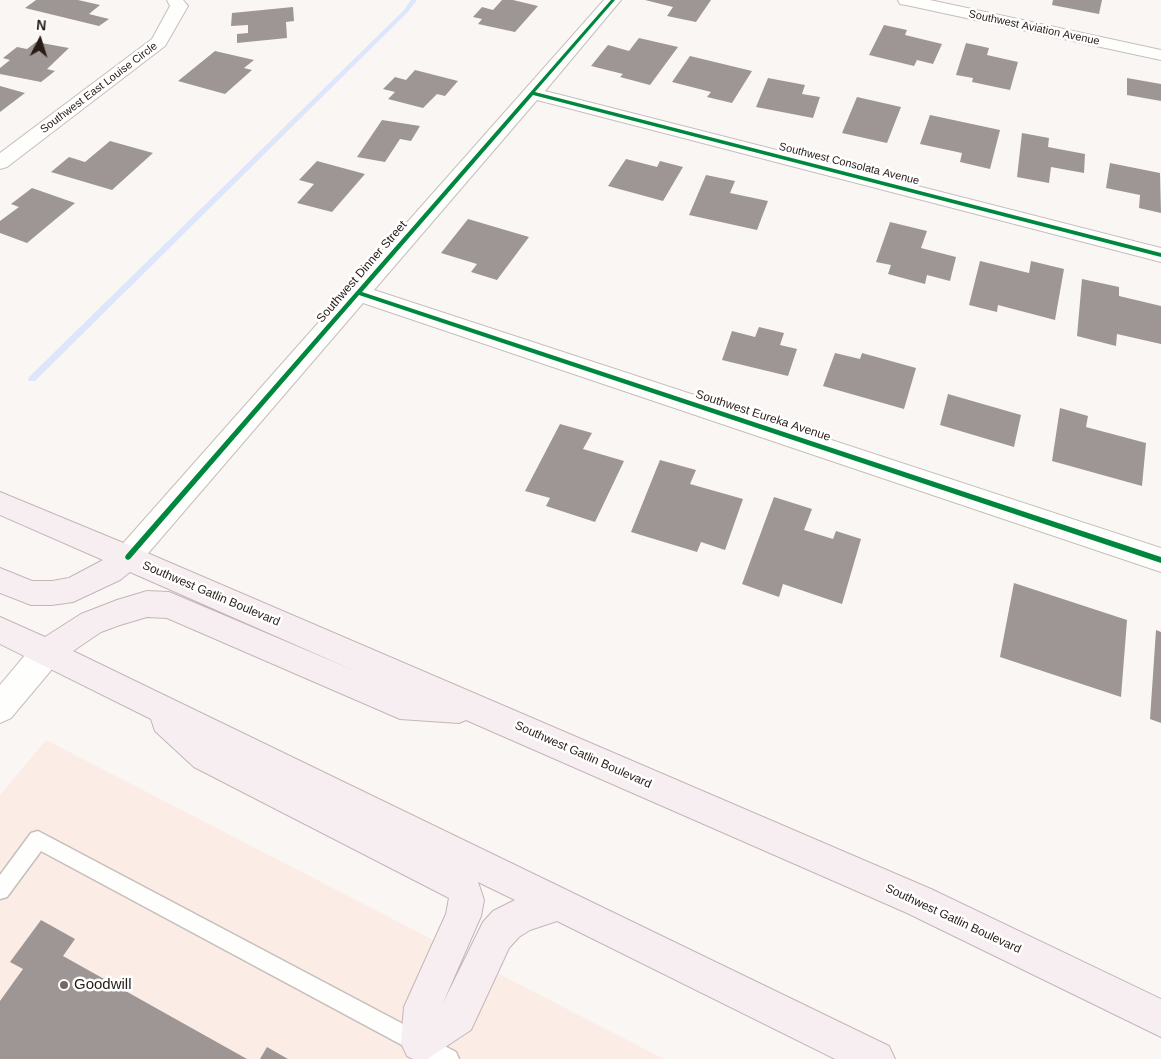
<!DOCTYPE html>
<html>
<head>
<meta charset="utf-8">
<style>
  body { margin:0 }
  #map { position:relative; width:1161px; height:1059px; overflow:hidden; background:#faf6f4; font-family:Arial,sans-serif }
  canvas { display:block }
  .north { position:absolute; left:15px; top:15px; width:50px; height:50px; -webkit-text-stroke:4px #fff; paint-order:stroke; rotate:5deg; font-size:14px; font-weight:700; line-height:20px; text-align:center; color:#281c17 }
  .north::after { content:''; display:block; margin:auto; width:18px; height:22px; background:#281c17; clip-path:polygon(50% 0,100% 100%,50% 72%,0 100%) }
</style>
</head>
<body>
<div id="map">
<canvas width="1161" height="1059"></canvas>
<div class="north">N</div>
</div>
<script>
const g = document.querySelector('canvas').getContext('2d');
g.lineJoin = 'round';
function fillPath(path, color) { g.fillStyle = color; g.fill(path, 'evenodd'); }
const poly = rows => new Path2D(rows.map(r => 'M' + r).join(''));
function trace(path, color, width, dash) { g.strokeStyle = color; g.lineWidth = width; g.lineCap = dash ? 'butt' : 'round'; g.setLineDash(dash || []); g.stroke(path); }
function write(font, color, halo, rows, align = 'center') {
  g.font = font + ' Arial,sans-serif'; g.lineWidth = 5; g.setLineDash([]); g.textBaseline = 'middle'; g.strokeStyle = halo; g.fillStyle = color; for (const [text, x, y, turn = 0] of rows) {
    g.save(); g.translate(x, y); g.rotate((+turn || 0) * Math.PI / 180); g.textAlign = isNaN(turn) ? turn : align; if (halo) g.strokeText(text, 0, 0); g.fillText(text, 0, 0); g.restore();
  }
}
fillPath(poly([
  [46,740,664,1059,0,1059,0,795]
]), '#fcece6');
fillPath(poly([
  [411,0,417,0,407,13,35,381,29,381,28,379,29,377,403,11,411,0]
]), '#dde6fa');
fillPath(poly([
  [36,0,78,0,100,5,89,14,109,19,99,26,25,8],
  [502,0,513,0,538,6,515,32,478,24,482,19,473,17,482,7,493,10],
  [645,0,711,0,696,22,667,16,673,7],
  [1053,0,1102,0,1099,14,1052,5],
  [293,7,294,21,286,22,287,38,237,43,237,34,248,33,248,25,231,26,232,13],
  [884,25,907,30,905,35,942,44,933,64,917,60,914,66,869,55],
  [639,38,678,47,650,85,620,77,623,74,591,66,608,45,629,51],
  [36,42,69,48,47,69,55,71,41,82,0,74,0,68,10,60,3,58,17,47,27,49],
  [966,43,989,48,987,55,1018,62,1010,90,972,82,973,78,956,75],
  [215,51,254,60,244,68,252,70,225,94,178,81],
  [690,56,752,71,732,103,707,97,711,92,672,82],
  [415,70,458,81,445,96,437,94,423,108,388,99,395,92,383,89,395,77,406,80],
  [768,78,805,85,802,94,820,97,813,118,756,107],
  [1127,78,1161,84,1161,101,1127,95],
  [0,86,25,93,0,112],
  [857,97,901,107,887,143,842,133],
  [930,115,1000,130,990,169,960,162,962,153,920,144],
  [382,120,420,126,411,141,400,139,385,162,357,157],
  [1022,133,1049,138,1048,147,1085,154,1084,173,1051,167,1049,183,1017,177],
  [110,141,153,153,112,190,51,172,69,157,85,162],
  [626,159,657,167,660,161,683,167,663,201,608,186],
  [317,161,365,174,332,212,297,203,314,184,299,180],
  [1110,163,1160,173,1161,213,1139,208,1140,195,1106,188],
  [706,175,735,181,730,193,768,201,757,230,689,215],
  [32,188,75,203,27,243,0,233,0,221,19,207,11,204],
  [468,219,529,237,497,280,471,272,477,264,441,253],
  [890,222,927,231,921,248,956,257,950,281,927,275,925,284,888,274,891,265,876,262],
  [980,261,1029,273,1031,261,1064,269,1055,320,998,305,997,312,969,305],
  [1082,279,1119,287,1119,296,1161,306,1161,344,1117,334,1116,346,1077,336],
  [759,327,784,333,780,345,797,349,788,376,722,360,732,331,755,337],
  [835,353,860,359,862,353,916,368,904,409,823,386],
  [948,394,1021,415,1014,447,940,425],
  [1060,408,1088,416,1086,427,1146,443,1142,486,1052,461],
  [560,424,592,433,583,449,624,461,595,522,546,506,550,498,525,491],
  [660,460,696,470,690,484,743,499,725,550,701,542,697,552,631,532],
  [774,497,812,509,804,530,833,539,836,531,861,539,842,604,783,584,779,597,742,584],
  [1014,583,1127,620,1121,697,1000,657],
  [1156,630,1161,632,1161,723,1150,719],
  [41,920,75,939,63,956,247,1059,0,1059,0,1001,23,969,10,962],
  [267,1047,288,1059,260,1059]
]), '#9e9694');
const lane = poly([
  [38,831,456,1052,459,1059,428,1059,41,851,7,897,0,899,0,875,31,833,38,831]
]);
const street = poly([
  [167,0,183,0,188,6,165,46,7,167,0,169,0,153,152,39,170,6,167,0],
  [604,0,621,0,545,91,1161,248,1161,262,537,100,374,290,1161,548,1161,572,363,303,138,565,128,569,118,565,114,557,118,549,604,0],
  [898,0,930,0,1161,50,1161,60,906,5,900,4,898,0],
  [47,638,58,642,62,652,58,662,11,718,0,723,0,685,36,642,47,638]
]);
const primary = poly([
  [0,492,138,549,931,889,1161,999,1161,1037,907,913,466,720,459,723,400,719,167,618,147,617,120,625,101,632,73,651,889,1046,895,1059,835,1059,557,921,530,930,519,937,509,948,471,1030,427,1059,413,1059,407,1056,401,1043,404,1007,446,914,449,898,194,767,155,731,151,719,0,644,0,617,45,637,81,614,117,600,147,591,169,592,353,670,130,572,120,580,73,602,52,605,31,605,0,593,0,568,32,581,52,581,69,578,103,560,0,515,0,492],
  [478,882,515,900,493,911,483,922,442,1005,481,916,484,900,478,882]
]);
trace(lane, '#c6bebb', 3);
trace(street, '#c6bebb', 2);
trace(primary, '#c5b5b8', 2);
fillPath(lane, '#fefefd');
fillPath(street, '#fefefd');
fillPath(primary, '#f7eef1');
fillPath(poly([
  [611,0,615,0,535,92,1161,253,1161,257,533,95,362,292,1161,557,1161,563,359,295,130,559,128,560,126,559,125,557,126,555,611,0]
]), '#00873e');
for (const [x, y, r, color] of [
  [64,985,5,"#726864"]
]) { const dot = new Path2D(); dot.arc(x, y, r, 0, 2 * Math.PI); g.fillStyle = color; g.fill(dot); trace(dot, '#fff', 2); }
write('11px', '#281c17', '#fff', [
  ["Southwest Aviation Avenue",1034,28,12],
  ["Southwest East Louise Circle",99,88,-37],
  ["Southwest Consolata Avenue",849,164,14]
]);
write('12px', '#281c17', '#fff', [
  ["Southwest Dinner Street",362,272,-49],
  ["Southwest Eureka Avenue",763,416,18],
  ["Southwest Gatlin Boulevard",211,594,23],
  ["Southwest Gatlin Boulevard",583,755,24],
  ["Southwest Gatlin Boulevard",953,919,25]
]);
write('15px', '#281c17', '#fff', [
  ["Goodwill",74,985]
], 'left');
</script>
</body>
</html>
